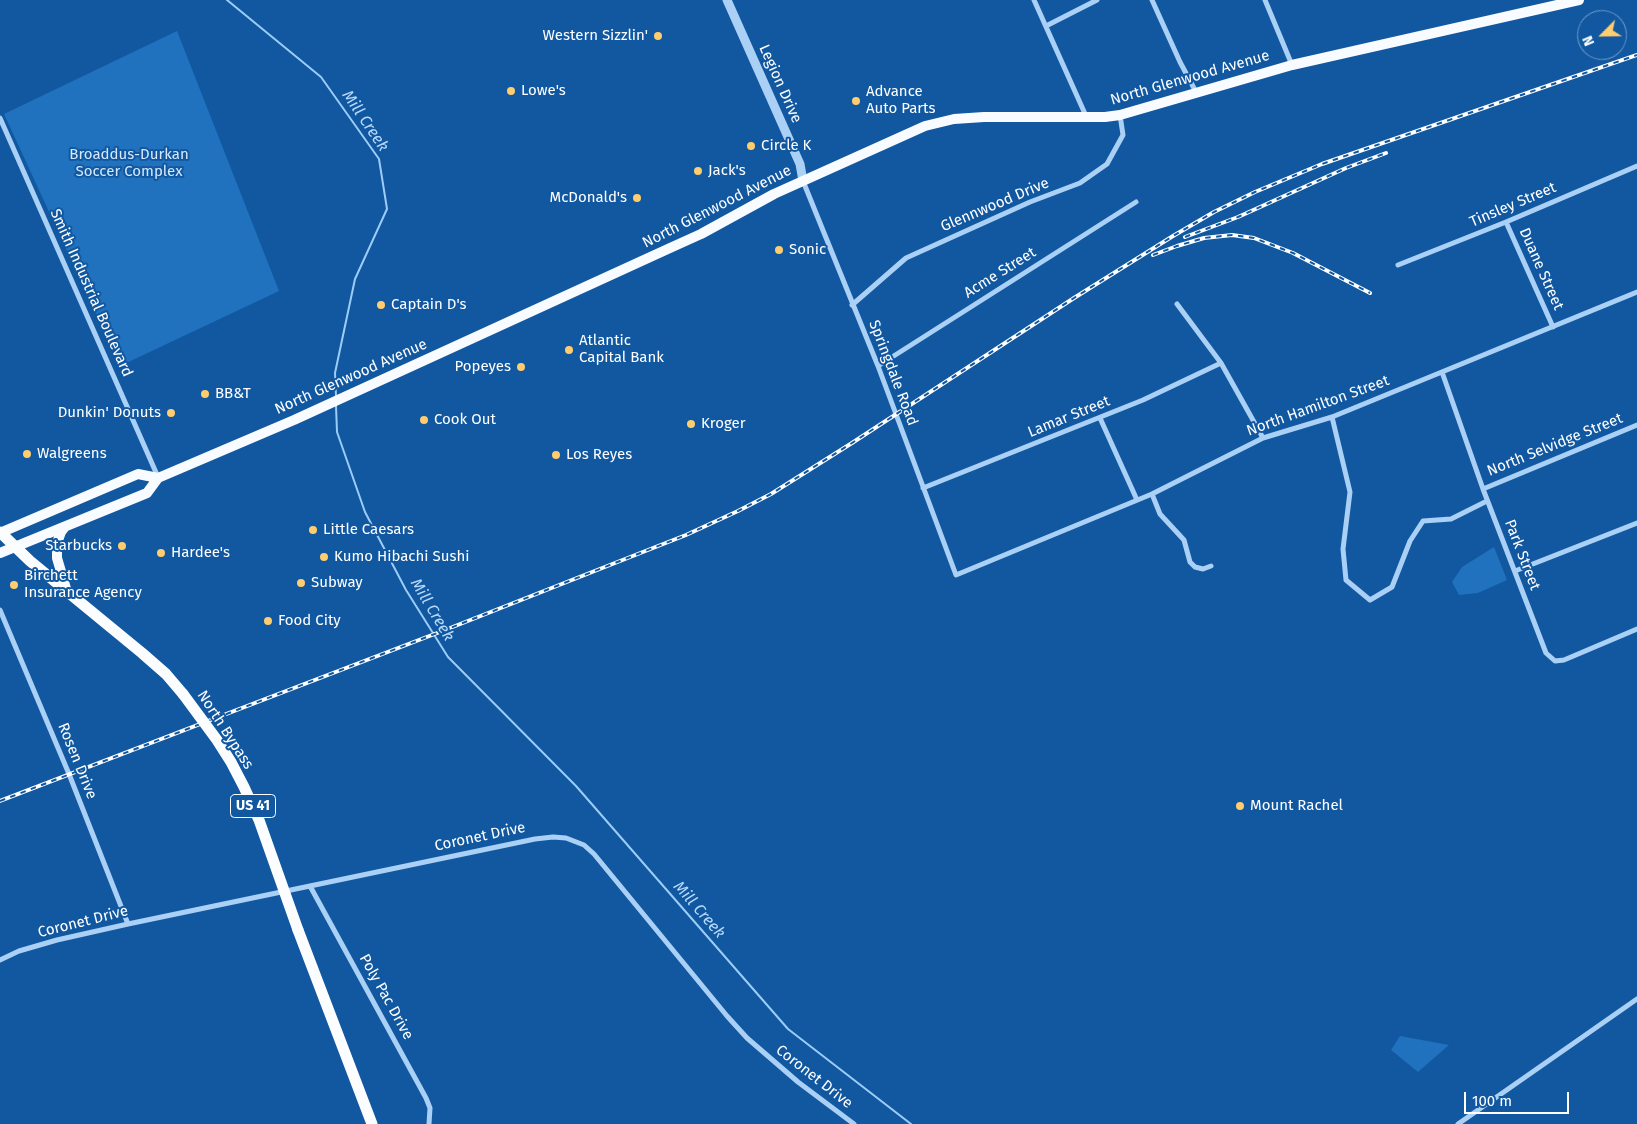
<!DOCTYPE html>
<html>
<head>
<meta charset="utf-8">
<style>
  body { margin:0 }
  #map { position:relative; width:1637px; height:1124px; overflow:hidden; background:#1158a1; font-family:"Fira Sans",sans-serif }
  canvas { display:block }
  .north { position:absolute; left:1577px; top:10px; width:50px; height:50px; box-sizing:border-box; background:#1158a1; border:1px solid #709bc7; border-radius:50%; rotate:247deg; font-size:14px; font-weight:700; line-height:20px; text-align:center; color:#fff }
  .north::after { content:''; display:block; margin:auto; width:18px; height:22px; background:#ffcc6e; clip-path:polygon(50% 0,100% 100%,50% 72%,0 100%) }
  .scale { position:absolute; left:1464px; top:1092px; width:105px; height:22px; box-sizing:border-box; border:2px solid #fff; border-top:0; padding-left:6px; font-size:15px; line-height:18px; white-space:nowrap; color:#fff; -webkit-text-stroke:4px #1158a1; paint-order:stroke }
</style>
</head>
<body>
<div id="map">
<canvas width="1637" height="1124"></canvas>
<div class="north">N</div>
<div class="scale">100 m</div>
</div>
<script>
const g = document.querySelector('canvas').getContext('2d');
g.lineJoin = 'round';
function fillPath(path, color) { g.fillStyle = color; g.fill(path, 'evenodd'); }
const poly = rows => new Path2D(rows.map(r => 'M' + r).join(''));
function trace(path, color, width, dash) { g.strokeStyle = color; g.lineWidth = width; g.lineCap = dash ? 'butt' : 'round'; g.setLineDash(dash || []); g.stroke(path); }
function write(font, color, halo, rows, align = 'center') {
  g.font = font + ' "Fira Sans",sans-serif'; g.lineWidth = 4; g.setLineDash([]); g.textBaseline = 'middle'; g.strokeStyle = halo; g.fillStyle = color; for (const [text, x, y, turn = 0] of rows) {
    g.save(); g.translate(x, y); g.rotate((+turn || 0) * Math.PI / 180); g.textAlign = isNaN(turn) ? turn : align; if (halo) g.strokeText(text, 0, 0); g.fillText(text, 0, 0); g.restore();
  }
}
fillPath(poly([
  [177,31,279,291,120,366,4,114],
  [1494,547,1507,580,1478,593,1459,595,1452,582,1462,567],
  [1400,1036,1449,1045,1418,1072,1391,1050]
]), '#2071be');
trace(poly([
  [227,0,321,77,379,159,387,209,355,279,335,373,336,396],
  [336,406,337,432,365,512,406,590,448,657,576,786,788,1029,911,1124]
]), '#9cccf8', 2);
trace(poly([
  [1034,0,1086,116],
  [1152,0,1180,62,1196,92],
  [1265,0,1292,65],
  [1046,26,1097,0],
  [0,118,158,477],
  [803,181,878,366,956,575,1152,494,1263,438,1332,417,1637,292],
  [1506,222,1553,327],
  [1398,265,1506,222,1637,166],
  [1177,304,1221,363,1263,438],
  [852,305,906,258,1030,202,1080,183,1107,164,1123,135,1120,115],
  [878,366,1136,202],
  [1442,372,1483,489,1546,653,1555,661,1564,660,1637,629],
  [1332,417,1350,492,1343,549,1346,580,1370,600,1392,587,1410,541,1423,521,1451,519,1487,501],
  [1100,418,1137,500],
  [923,488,1143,400,1221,363],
  [1483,489,1637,425],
  [1152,494,1160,514,1184,540,1190,562,1195,567,1203,569,1211,566],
  [1515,571,1637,523],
  [0,610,69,774,128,924],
  [310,886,426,1098,430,1108,429,1124],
  [0,960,19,951,57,940,128,924,535,839,553,837,566,838,584,845,594,854,727,1016,747,1038,798,1082,854,1124],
  [1458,1124,1637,999]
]), '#aad0f5', 5);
trace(poly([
  [727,0,800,164,803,181]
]), '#aad0f5', 9);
trace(poly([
  [65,527,61,532,57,543,57,558,67,592],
  [0,533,138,474,158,478],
  [0,553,147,493,158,478,294,420,670,248,701,234,774,194,925,126,954,119,984,117,1105,117,1120,115,1292,65,1579,0]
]), '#f8fbff', 10);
trace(poly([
  [0,532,30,561,142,653,166,674,183,694],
  [298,930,372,1124]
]), '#fcfdff', 11);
const rail = poly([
  [1185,237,1238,217,1346,168,1386,153],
  [1153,255,1177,246,1204,238,1232,235,1254,238,1293,253,1370,293],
  [0,801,445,630,686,535,738,511,771,494,852,443,1074,298,1173,236,1214,212,1255,192,1322,164,1637,55]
]);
trace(rail, '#fff', 4);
trace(rail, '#1158a1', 2, [5.5]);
trace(poly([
  [183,694,217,740,231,762,244,787,259,820,298,930]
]), '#fcfdff', 11);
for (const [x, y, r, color] of [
  [658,36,5,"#ffcc6e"],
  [511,91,5,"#ffcc6e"],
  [856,101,5,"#ffcc6e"],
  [751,146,5,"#ffcc6e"],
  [698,171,5,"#ffcc6e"],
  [637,198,5,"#ffcc6e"],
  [779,250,5,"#ffcc6e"],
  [381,305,5,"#ffcc6e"],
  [569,350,5,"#ffcc6e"],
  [521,367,5,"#ffcc6e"],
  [205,394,5,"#ffcc6e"],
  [171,413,5,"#ffcc6e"],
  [424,420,5,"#ffcc6e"],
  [691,424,5,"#ffcc6e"],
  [27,454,5,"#ffcc6e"],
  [556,455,5,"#ffcc6e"],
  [313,530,5,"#ffcc6e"],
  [122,546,5,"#ffcc6e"],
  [161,553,5,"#ffcc6e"],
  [324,557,5,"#ffcc6e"],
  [301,583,5,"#ffcc6e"],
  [14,585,5,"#ffcc6e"],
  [268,621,5,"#ffcc6e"],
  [1240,806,5,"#ffcc6e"]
]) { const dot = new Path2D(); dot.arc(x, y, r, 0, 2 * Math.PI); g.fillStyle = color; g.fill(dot); trace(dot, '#1158a1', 2); }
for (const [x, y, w] of [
  [253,806,45]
]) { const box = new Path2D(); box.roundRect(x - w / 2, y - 11.5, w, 23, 4); g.fillStyle = '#1158a1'; g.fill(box); trace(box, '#fff', 1); }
write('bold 14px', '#fff', null, [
  ["US 41",253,806]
]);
write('15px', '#fff', '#1158a1', [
  ["Western Sizzlin'",648,36,"right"],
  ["Lowe's",521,91],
  ["Advance",866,92],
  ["Auto Parts",866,109],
  ["Circle K",761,146],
  ["Jack's",708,171],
  ["McDonald's",627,198,"right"],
  ["Sonic",789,250],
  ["Captain D's",391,305],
  ["Atlantic",579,341],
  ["Capital Bank",579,358],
  ["Popeyes",511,367,"right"],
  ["BB&T",215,394],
  ["Dunkin' Donuts",161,413,"right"],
  ["Cook Out",434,420],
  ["Kroger",701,424],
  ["Walgreens",37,454],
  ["Los Reyes",566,455],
  ["Little Caesars",323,530],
  ["Starbucks",112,546,"right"],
  ["Hardee's",171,553],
  ["Kumo Hibachi Sushi",334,557],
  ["Birchett",24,576],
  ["Insurance Agency",24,593],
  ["Subway",311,583],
  ["Food City",278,621],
  ["Mount Rachel",1250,806]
], 'left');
write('15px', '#fff', '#1158a1', [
  ["North Glenwood Avenue",1190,78,-16],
  ["Legion Drive",780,84,66],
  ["Glennwood Drive",995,205,-23],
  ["Tinsley Street",1513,205,-23],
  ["North Glenwood Avenue",717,207,-27],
  ["Duane Street",1541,269,66],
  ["Acme Street",1000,273,-32],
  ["Smith Industrial Boulevard",91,293,66],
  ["Springdale Road",893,373,69],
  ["North Glenwood Avenue",351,377,-24],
  ["North Hamilton Street",1318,406,-20],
  ["Lamar Street",1069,417,-22],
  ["North Selvidge Street",1555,445,-22],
  ["Park Street",1522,555,69],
  ["North Bypass",225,730,57],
  ["Rosen Drive",77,761,68],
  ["Coronet Drive",480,837,-12],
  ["Coronet Drive",83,922,-14],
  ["Poly Pac Drive",386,997,61],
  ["Coronet Drive",814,1077,38]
]);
write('15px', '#d3e9fe', '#1158a1', [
  ["Broaddus-Durkan",129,155],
  ["Soccer Complex",129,172]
]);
write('italic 16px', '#b7dafb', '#1158a1', [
  ["Mill Creek",365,121,56],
  ["Mill Creek",432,610,59],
  ["Mill Creek",699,910,49]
]);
</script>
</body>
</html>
